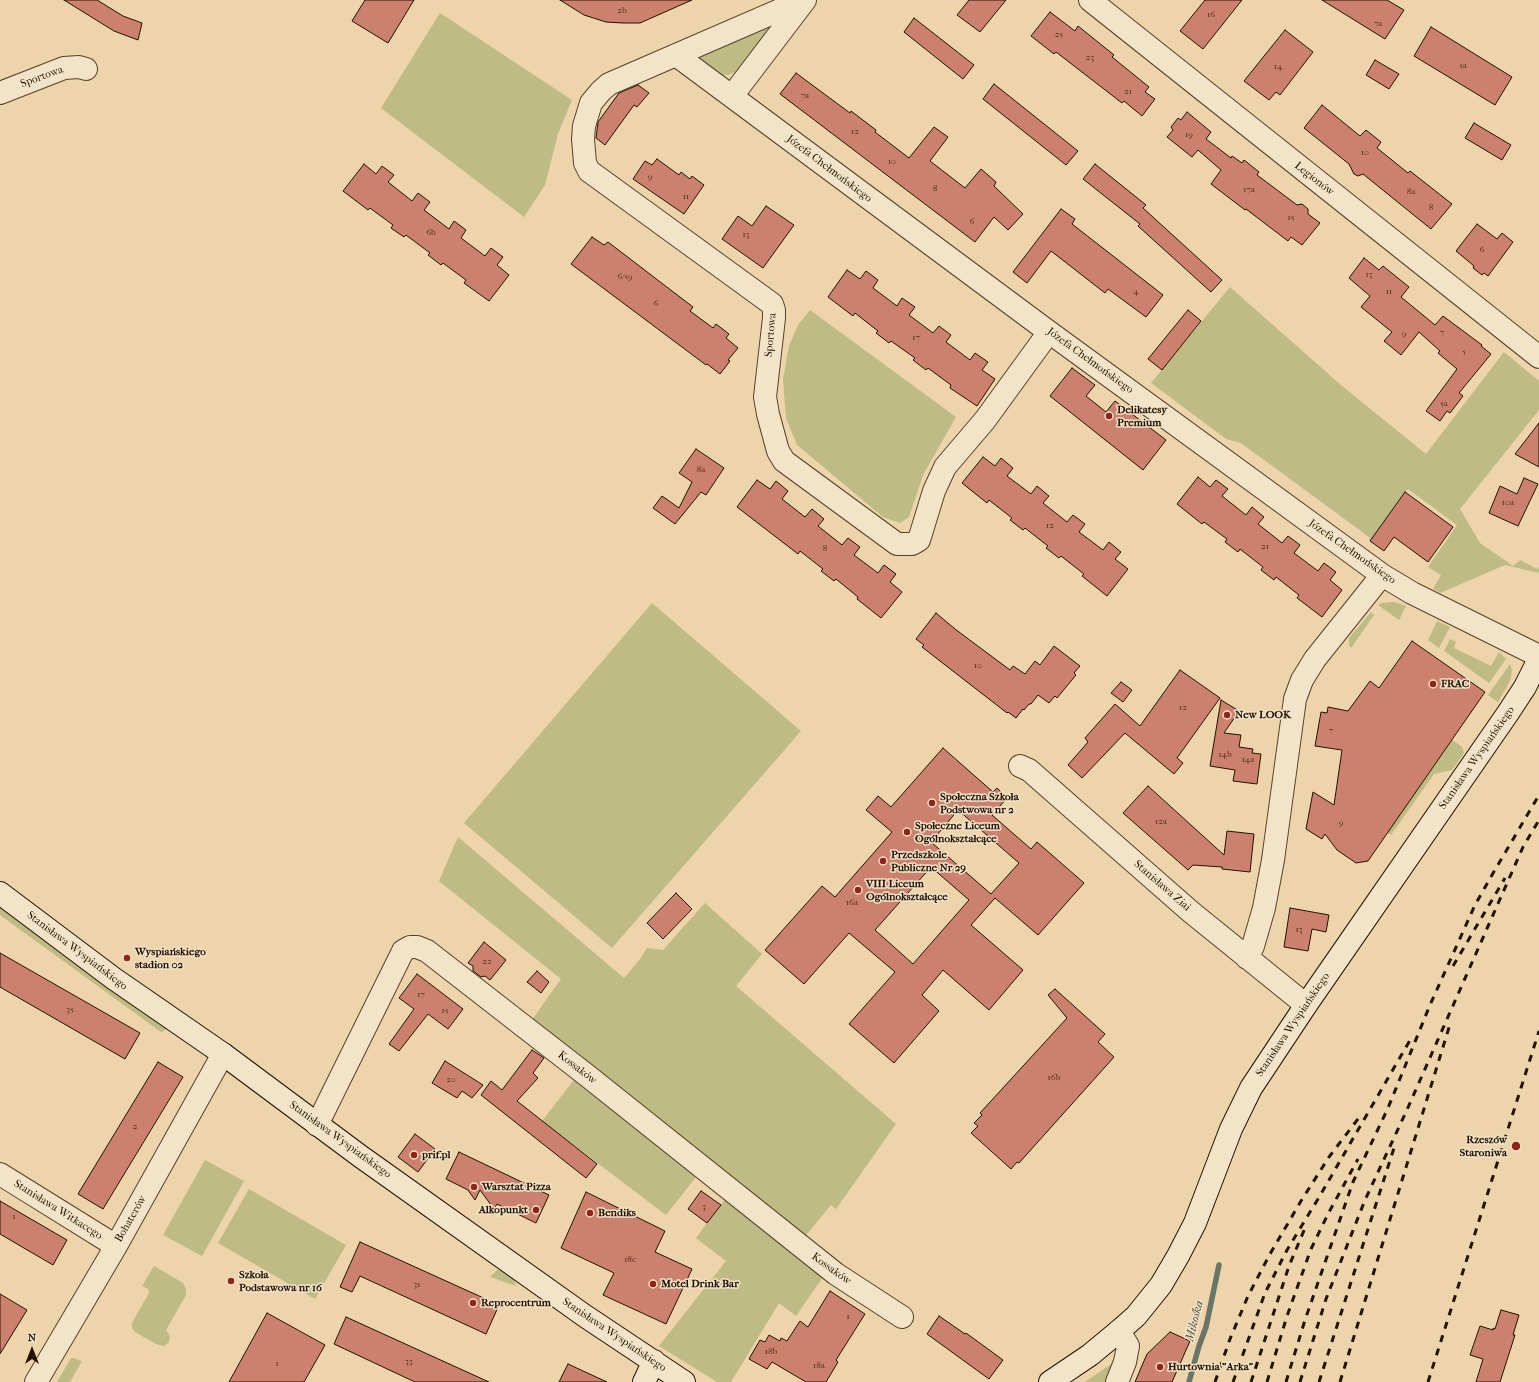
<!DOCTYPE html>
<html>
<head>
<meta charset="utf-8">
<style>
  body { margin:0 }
  #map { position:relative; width:1539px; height:1382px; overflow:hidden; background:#edd4aa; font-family:"IM FELL French Canon",serif }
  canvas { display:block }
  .north { position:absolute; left:12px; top:1330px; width:40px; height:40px; -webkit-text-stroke:3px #f3e3c8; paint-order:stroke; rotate:0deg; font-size:11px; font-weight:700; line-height:16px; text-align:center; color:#221201 }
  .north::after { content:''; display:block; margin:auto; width:14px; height:18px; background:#221201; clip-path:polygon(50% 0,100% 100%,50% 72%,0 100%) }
</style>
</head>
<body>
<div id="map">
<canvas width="1539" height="1382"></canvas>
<div class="north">N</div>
</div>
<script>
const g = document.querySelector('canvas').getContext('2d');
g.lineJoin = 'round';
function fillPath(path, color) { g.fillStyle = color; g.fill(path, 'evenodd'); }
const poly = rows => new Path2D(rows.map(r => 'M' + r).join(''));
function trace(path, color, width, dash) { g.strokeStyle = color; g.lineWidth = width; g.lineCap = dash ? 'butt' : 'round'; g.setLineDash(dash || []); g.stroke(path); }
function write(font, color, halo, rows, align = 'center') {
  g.font = font + ' "IM FELL French Canon",serif'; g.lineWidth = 3; g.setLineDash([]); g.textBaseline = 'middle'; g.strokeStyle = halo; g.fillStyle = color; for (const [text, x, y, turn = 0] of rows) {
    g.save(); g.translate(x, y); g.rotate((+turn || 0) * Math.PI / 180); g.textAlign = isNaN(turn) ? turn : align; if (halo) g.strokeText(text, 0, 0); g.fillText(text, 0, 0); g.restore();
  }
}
fillPath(poly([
  [440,13,572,100,558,134,545,185,524,217,381,108],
  [776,22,739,70,733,73,728,75,719,75,699,62,699,55],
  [1230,287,1342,386,1426,454,1504,352,1539,381,1539,410,1460,509,1480,543,1513,566,1520,560,1537,569,1539,567,1539,573,1505,565,1440,593,1433,589,1441,575,1428,567,1457,525,1408,489,1370,541,1369,537,1241,443,1226,439,1151,383],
  [810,310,956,417,923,475,909,517,900,523,883,517,797,445,786,418,783,379,789,346,798,325],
  [1394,602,1406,606,1399,620,1378,605,1382,603],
  [652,603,801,731,612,948,464,823],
  [1371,612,1374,615,1351,648,1349,645,1349,638],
  [1437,621,1450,627,1439,648,1428,640],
  [1450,639,1456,642,1454,648,1491,666,1499,652,1506,659,1489,683,1444,651],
  [1510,664,1512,671,1510,681,1498,702,1488,695],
  [1451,739,1462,747,1464,753,1452,770,1434,774,1391,835,1387,832],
  [458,837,624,978,640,959,647,948,663,950,705,903,762,954,736,986,896,1124,836,1209,831,1205,802,1240,529,1024,561,979,439,881],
  [0,904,128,1000,167,1029,161,1032,0,915],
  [577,1076,700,1172,666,1215,542,1121],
  [205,1160,244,1181,202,1256,163,1235],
  [249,1189,346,1245,315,1299,218,1243],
  [728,1195,826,1273,796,1316,779,1303,731,1382,717,1382,659,1346,726,1261,696,1238],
  [154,1266,183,1283,186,1289,186,1295,166,1330,170,1336,169,1342,164,1346,156,1344,135,1332,132,1328,132,1323,149,1293,148,1289,142,1286],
  [497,1270,502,1270,514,1278,516,1286,490,1277],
  [71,1358,73,1358,82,1361,70,1382,57,1382],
  [1117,1360,1111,1382,1085,1382]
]), '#bebb85');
trace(poly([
  [1189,1382,1199,1346,1206,1327,1219,1265]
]), '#697667', 5.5);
const building = poly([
  [64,0,97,0,123,16,142,23,138,40,114,31,64,0],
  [365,0,414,0,388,43,352,21,365,0],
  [560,0,692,0,640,23,623,23,606,22,584,15,560,0],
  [969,0,1006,0,980,32,957,15,969,0],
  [1205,0,1242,0,1203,49,1180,31,1205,0],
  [1322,0,1387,0,1404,10,1385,39,1322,0],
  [1050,12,1075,31,1078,26,1114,55,1112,57,1149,87,1145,92,1155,99,1142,116,1124,101,1122,103,1056,52,1054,54,1031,36,1050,12],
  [914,18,974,65,963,79,904,32,914,18],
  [1431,27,1512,77,1495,105,1414,56,1431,27],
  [1285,30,1313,52,1280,95,1276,92,1269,100,1244,81,1285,30],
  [1375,60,1399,74,1389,89,1366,75,1375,60],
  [796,73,850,113,851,111,876,130,875,132,909,158,934,127,948,137,930,161,965,188,981,169,996,182,994,186,1023,214,1008,230,994,217,975,242,780,94,796,73],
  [994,84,1078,151,1066,165,983,99,994,84],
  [638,85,649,93,637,107,634,105,605,145,596,138,598,122,619,93,638,85],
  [1322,105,1360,136,1366,130,1381,142,1377,148,1408,173,1410,171,1452,204,1431,229,1363,174,1358,176,1354,174,1349,164,1304,128,1322,105],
  [1187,112,1211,132,1206,139,1231,158,1232,156,1242,163,1244,160,1259,172,1257,175,1297,205,1302,204,1308,209,1308,214,1320,223,1302,245,1291,237,1288,241,1246,209,1245,210,1211,184,1221,170,1198,150,1192,157,1167,137,1173,130,1171,127,1178,118,1181,120,1187,112],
  [1474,123,1511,145,1502,160,1465,138,1474,123],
  [657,159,679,175,681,172,690,179,692,176,704,185,684,214,633,179,645,161,652,165,657,159],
  [364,164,376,174,382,166,394,175,388,182,412,201,418,193,430,202,424,210,449,229,454,221,466,230,461,238,485,256,491,248,503,257,497,265,509,275,489,301,464,283,466,280,443,263,441,265,428,255,430,253,406,235,404,237,391,228,393,225,370,208,368,210,343,191,364,164],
  [1095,164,1146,205,1143,208,1222,280,1211,292,1138,226,1140,224,1083,179,1095,164],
  [766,206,794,225,763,268,722,239,738,216,752,226,766,206],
  [1061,209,1075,219,1072,224,1163,295,1146,317,1108,289,1105,293,1051,251,1027,283,1013,272,1061,209],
  [1477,224,1497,239,1502,233,1513,242,1488,276,1484,273,1482,275,1473,268,1474,266,1456,251,1477,224],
  [592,237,604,245,608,242,693,307,690,311,713,328,716,324,729,334,726,338,738,348,728,360,730,361,720,374,707,364,706,365,571,264,592,237],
  [1364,258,1379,270,1383,266,1409,287,1401,297,1435,325,1443,316,1482,345,1481,346,1491,354,1459,393,1463,396,1450,413,1447,411,1440,421,1426,411,1457,369,1438,353,1440,351,1419,332,1401,355,1384,341,1392,332,1361,307,1370,296,1349,278,1364,258],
  [847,270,860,279,866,271,878,280,873,288,897,306,902,298,915,307,909,315,933,333,939,326,951,335,946,342,970,360,975,353,988,362,982,370,995,379,977,406,950,388,951,385,928,368,926,370,913,360,915,358,891,341,889,343,876,333,878,331,855,313,853,316,828,297,847,270],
  [1188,310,1201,321,1162,370,1148,359,1188,310],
  [1072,368,1095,385,1086,396,1106,412,1115,401,1166,440,1143,470,1050,396,1072,368],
  [1539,423,1539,467,1515,454,1539,423],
  [696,449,724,468,706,495,701,492,675,524,653,508,662,496,679,508,692,482,679,473,696,449],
  [983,457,995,466,1001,458,1013,468,1007,476,1031,494,1037,486,1049,496,1043,503,1067,522,1073,515,1085,524,1079,532,1103,550,1109,542,1121,552,1115,559,1128,569,1107,596,1082,576,1084,574,1061,556,1059,558,1046,548,1048,546,1025,528,1023,530,1010,520,1012,518,989,500,987,503,962,483,983,457],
  [1198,477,1210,487,1216,480,1228,489,1222,496,1246,515,1252,507,1264,517,1258,524,1282,543,1288,536,1300,545,1294,553,1318,571,1324,563,1336,572,1330,580,1342,590,1322,617,1297,598,1299,595,1276,577,1274,580,1261,570,1263,567,1240,549,1238,552,1225,542,1227,539,1204,522,1202,524,1177,504,1198,477],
  [1524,478,1538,484,1518,526,1489,513,1500,486,1517,494,1524,478],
  [757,480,770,489,776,481,788,491,782,499,805,517,812,509,824,519,818,526,842,545,848,538,860,547,854,555,878,573,884,565,896,574,890,582,902,592,881,618,857,599,858,597,836,579,834,581,821,571,823,569,800,551,798,554,737,507,757,480],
  [1405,492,1453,527,1428,562,1394,537,1384,551,1370,541,1405,492],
  [936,613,955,629,1010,670,1013,666,1025,674,1035,661,1040,665,1054,646,1080,666,1074,673,1076,675,1057,698,1055,696,1049,703,1038,695,1031,704,1029,704,1024,710,1023,709,1016,718,1008,712,1007,713,922,647,924,645,916,639,936,613],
  [1412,641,1485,692,1368,861,1356,863,1337,850,1325,834,1322,839,1306,829,1313,792,1334,805,1342,750,1315,746,1321,712,1327,713,1328,707,1348,711,1370,681,1379,688,1412,641],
  [1180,670,1220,698,1177,758,1183,763,1174,774,1125,733,1082,778,1068,765,1088,742,1085,738,1115,704,1140,726,1180,670],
  [1121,682,1132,690,1123,702,1111,693,1121,682],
  [1221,700,1239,711,1224,733,1241,735,1239,747,1253,749,1252,753,1261,754,1257,784,1233,781,1235,770,1210,766,1221,700],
  [943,748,993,792,997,788,1007,798,992,815,1031,849,1037,842,1084,883,1038,935,995,898,971,925,1023,970,989,1010,943,970,922,995,939,1011,894,1063,849,1024,895,972,849,933,804,984,765,950,822,886,835,897,892,832,866,810,878,796,891,807,943,748],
  [958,810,1019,863,991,894,931,842,958,810],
  [931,867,969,900,913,964,875,930,931,867],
  [1148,786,1224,855,1227,831,1254,834,1250,872,1222,869,1222,867,1193,865,1188,870,1123,813,1148,786],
  [676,893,692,909,663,939,647,923,676,893],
  [1290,908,1329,915,1326,932,1312,929,1308,951,1284,947,1290,908],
  [484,942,506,960,490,980,485,976,481,977,473,971,473,966,468,963,484,942],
  [0,953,140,1033,125,1059,0,987,0,953],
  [537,971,549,982,541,993,527,982,537,971],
  [417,974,463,1009,448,1029,428,1014,399,1051,389,1044,414,1009,399,998,417,974],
  [1055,989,1105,1034,1098,1042,1114,1057,1019,1163,1017,1162,1011,1169,971,1133,978,1126,974,1123,982,1115,980,1113,1067,1018,1048,995,1055,989],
  [532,1050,544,1058,533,1073,538,1078,517,1101,597,1164,586,1178,481,1095,491,1081,502,1090,532,1050],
  [445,1061,483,1085,472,1098,462,1091,457,1098,432,1083,445,1061],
  [158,1062,183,1077,103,1209,78,1194,158,1062],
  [415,1134,435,1149,418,1172,398,1157,415,1134],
  [459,1152,549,1195,536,1223,497,1204,494,1209,480,1190,475,1200,468,1190,446,1179,459,1152],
  [701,1191,721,1205,707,1223,688,1209,701,1191],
  [586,1192,665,1231,655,1252,692,1269,666,1324,603,1295,614,1273,561,1248,586,1192],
  [0,1201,67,1240,53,1265,0,1234,0,1201],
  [360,1242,499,1305,486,1334,360,1276,352,1292,340,1287,360,1242],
  [830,1291,865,1314,836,1360,838,1362,826,1382,806,1382,772,1362,767,1369,749,1359,760,1340,765,1342,769,1335,780,1341,781,1338,787,1341,800,1321,808,1327,830,1291],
  [0,1294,27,1310,0,1354,0,1294],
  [1501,1310,1519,1315,1513,1335,1515,1335,1500,1382,1476,1382,1483,1359,1470,1355,1480,1326,1493,1330,1493,1328,1495,1329,1501,1310],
  [267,1313,325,1345,304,1382,229,1382,267,1313],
  [939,1316,965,1334,966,1333,1003,1360,989,1379,927,1334,939,1316],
  [346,1317,489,1382,415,1382,334,1344,346,1317],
  [1170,1332,1190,1341,1172,1382,1135,1382,1147,1354,1170,1332],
  [568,1364,607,1382,559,1382,568,1364]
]);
fillPath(building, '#cc816e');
trace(building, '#221201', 1);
const street = poly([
  [803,0,609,84,601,91,591,103,584,126,583,139,585,163,589,171,772,304,774,310,774,318,765,397,768,414,778,451,784,461,897,544,912,544,919,540,934,491,945,467,985,420,1049,332],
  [1090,0,1539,357],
  [676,55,1049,332,1382,575,1412,593,1539,656],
  [0,93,64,68,79,67,86,69],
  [732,96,805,0],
  [1020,766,1029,770,1191,912,1306,1005],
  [1247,958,1253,946,1264,908,1273,860,1295,699,1302,680,1315,659,1382,575],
  [317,1125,403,951,410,947,417,947,427,951,589,1077,836,1274,902,1317],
  [0,1174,116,1246],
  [36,1382,116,1246,223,1054],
  [1117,1382,1125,1362,1128,1346,1119,1331]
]);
const secondary = poly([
  [0,893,113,978,223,1054,360,1156,585,1316,684,1382],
  [644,1382,654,1361],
  [1050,1382,1090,1355,1119,1331,1136,1316,1161,1285,1178,1256,1195,1223,1231,1129,1251,1088,1306,1005,1508,713,1525,687,1539,659]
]);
trace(street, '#55422b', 24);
trace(secondary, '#221201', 24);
trace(street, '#f3e3c8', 22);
trace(secondary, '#f3e3c8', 22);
trace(poly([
  [1453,966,1505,878],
  [1215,1382,1230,1339,1248,1296,1270,1254,1301,1201,1329,1157,1361,1115],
  [1233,1382,1265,1293,1287,1250,1318,1199,1413,1035],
  [1251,1382,1289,1266,1305,1228],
  [1267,1382,1287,1316,1311,1249,1328,1214,1358,1159],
  [1286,1382,1305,1320,1353,1182,1388,1108,1430,1005,1475,905,1492,875,1539,795],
  [1300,1382,1326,1299,1365,1200,1406,1112,1523,847,1539,820],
  [1319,1382,1394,1148],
  [1340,1382,1451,1021],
  [1428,1382,1539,1031]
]), '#221201', 3, [7, 7]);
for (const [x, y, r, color] of [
  [1109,416,4,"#8f2418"],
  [1433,684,4,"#8f2418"],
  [1227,715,4,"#8f2418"],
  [932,803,4,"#8f2418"],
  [907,832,4,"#8f2418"],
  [883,861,4,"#8f2418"],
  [858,890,4,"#8f2418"],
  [127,958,4,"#8f2418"],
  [1516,1146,5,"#8f2418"],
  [414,1155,4,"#8f2418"],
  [474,1187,4,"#8f2418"],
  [536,1210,4,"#8f2418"],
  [590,1213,4,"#8f2418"],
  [231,1281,4,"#8f2418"],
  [653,1284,4,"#8f2418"],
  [473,1303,4,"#8f2418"],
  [1160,1367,4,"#8f2418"]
]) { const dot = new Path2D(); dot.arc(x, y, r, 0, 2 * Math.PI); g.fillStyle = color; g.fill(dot); trace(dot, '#f3e3c8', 1.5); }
write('9px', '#4c2e1c', null, [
  ["2b",622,11],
  ["16",1211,15],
  ["7a",1378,24],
  ["25",1059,35],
  ["23",1090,58],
  ["5a",1463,66],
  ["14",1278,67],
  ["21",1128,92],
  ["7a",805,96],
  ["12",855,132],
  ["19",1189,135],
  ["10",1365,153],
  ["10",892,162],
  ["9",650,177],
  ["8",935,189],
  ["17a",1249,190],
  ["8a",1411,192],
  ["11",686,197],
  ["8",1431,208],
  ["15",1291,218],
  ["6",972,222],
  ["6b",431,233],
  ["13",746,235],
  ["6",1482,250],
  ["13",1369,275],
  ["6/59",625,277],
  ["4",1136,292],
  ["11",1389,292],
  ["6",656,304],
  ["7",1442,333],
  ["9",1404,334],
  ["17",916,338],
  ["5",1464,352],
  ["5a",1444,404],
  ["8a",701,470],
  ["10a",1508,503],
  ["12",1050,526],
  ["21",1265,547],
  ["8",825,549],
  ["10",978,666],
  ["12",1183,708],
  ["7",1331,731],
  ["14b",1225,755],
  ["14a",1248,760],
  ["12a",1161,822],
  ["9",1341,823],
  ["16a",852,903],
  ["13",1299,930],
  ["22",487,962],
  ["17",421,995],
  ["35",70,1010],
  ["15",445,1011],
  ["16b",1054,1078],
  ["20",451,1080],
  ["2",135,1127],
  ["3",704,1207],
  ["1",14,1217],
  ["18c",630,1260],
  ["31",417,1285],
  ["1",848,1317],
  ["18b",771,1352],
  ["33",409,1362],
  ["1",277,1364],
  ["18a",819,1366]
]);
write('11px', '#221201', '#f3e3c8', [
  ["Sportowa",42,77,-20],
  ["Józefa Chełmońskiego",829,169,37],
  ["Legionów",1314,179,38],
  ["Sportowa",771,335,-85],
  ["Józefa Chełmońskiego",1090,361,36],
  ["Józefa Chełmońskiego",1352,552,35],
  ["Stanisława Wyspiańskiego",1477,758,-55],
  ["Stanisława Ziai",1162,886,41],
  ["Stanisława Wyspiańskiego",77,951,37],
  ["Stanisława Wyspiańskiego",1293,1025,-56],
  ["Kossaków",577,1068,38],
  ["Stanisława Wyspiańskiego",340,1140,36],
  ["Stanisława Witkacego",58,1210,32],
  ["Bohaterów",131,1219,-60],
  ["Kossaków",831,1269,36],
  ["Stanisława Wyspiańskiego",614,1335,34]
]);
write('bold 11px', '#221201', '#f3e3c8', [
  ["Delikatesy",1117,410],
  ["Premium",1117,423],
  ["FRAC",1441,684],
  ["New LOOK",1235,715],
  ["Społeczna Szkoła",940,797],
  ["Podstwowa nr 2",940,810],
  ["Społeczne Liceum",915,826],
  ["Ogólnokształcące",915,839],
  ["Przedszkole",891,855],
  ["Publiczne Nr 29",891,868],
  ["VIII Liceum",866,884],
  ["Ogólnokształcące",866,897],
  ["Wyspiańskiego",135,952],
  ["stadion 02",135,965],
  ["Rzeszów",1507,1140,"right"],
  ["Staroniwa",1507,1153,"right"],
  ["prif.pl",422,1155],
  ["Warsztat Pizza",482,1187],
  ["Alkopunkt",528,1210,"right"],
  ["Bendiks",598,1213],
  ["Szkoła",239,1275],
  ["Podstawowa nr 16",239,1288],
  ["Motel Drink Bar",661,1284],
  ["Reprocentrum",481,1303],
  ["Hurtownia \"Arka\"",1168,1367]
], 'left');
write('italic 12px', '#4c4c3c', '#f3e3c8', [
  ["Mikośka",1195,1321,-76]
]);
</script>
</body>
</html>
